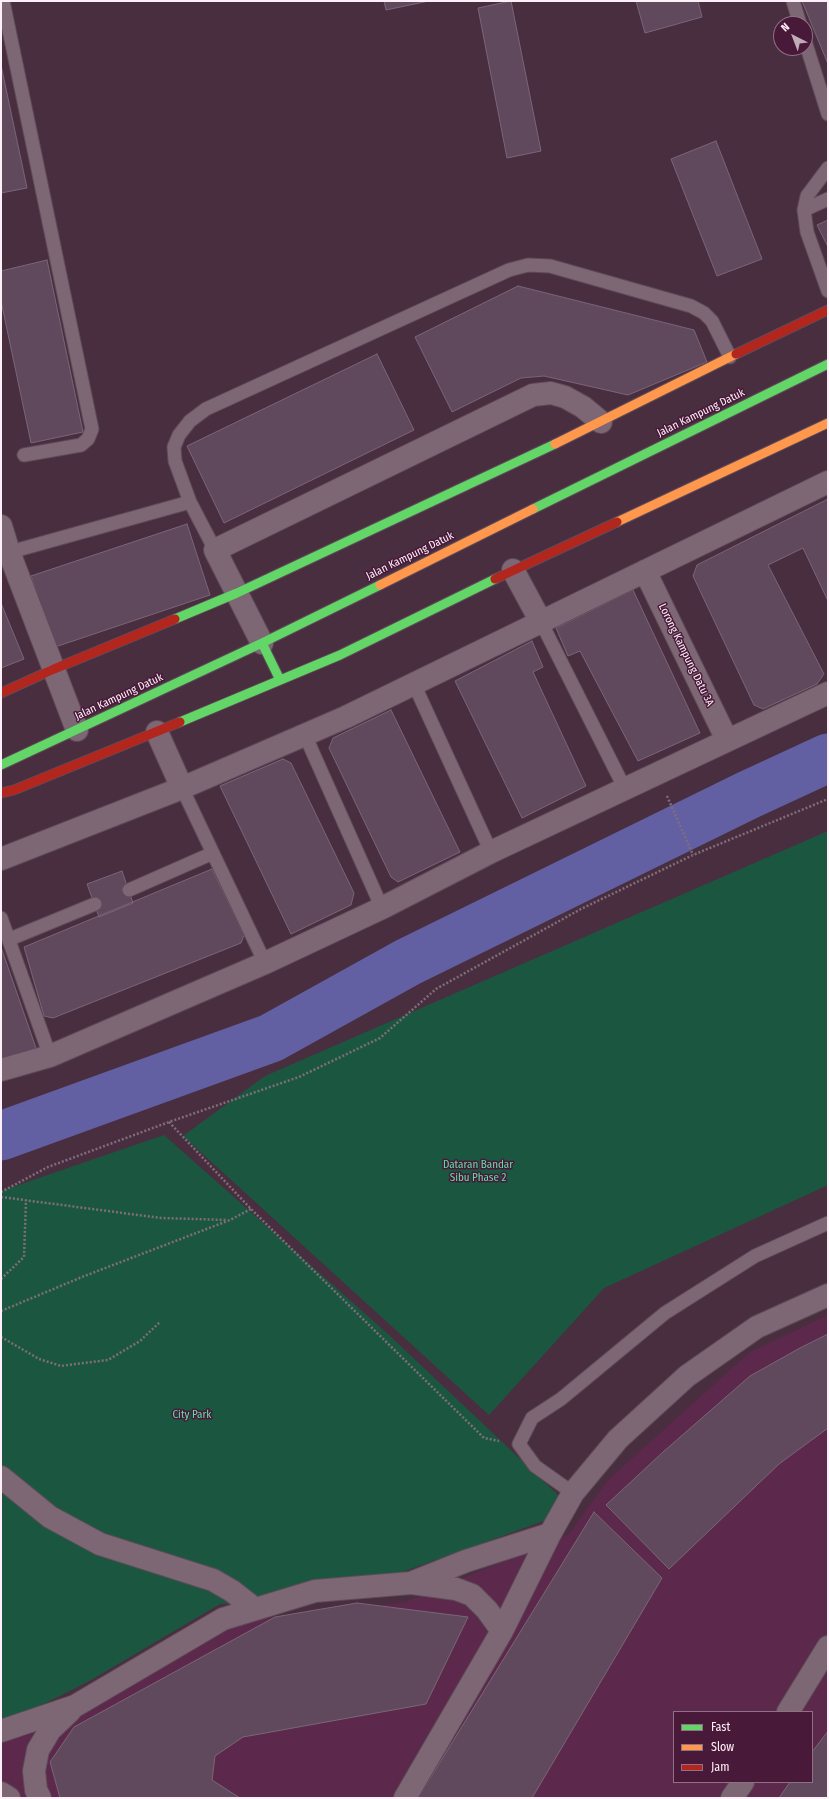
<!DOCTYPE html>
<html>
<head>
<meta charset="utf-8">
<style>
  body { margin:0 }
  #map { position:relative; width:829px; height:1799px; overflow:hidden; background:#492e40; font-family:"Fira Sans Condensed",sans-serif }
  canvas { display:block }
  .frame { position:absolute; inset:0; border:2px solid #fef0f8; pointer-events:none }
  .legend { position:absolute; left:673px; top:1711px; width:140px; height:72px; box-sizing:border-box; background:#491939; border:1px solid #916f85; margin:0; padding:5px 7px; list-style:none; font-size:12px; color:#fef0f8 }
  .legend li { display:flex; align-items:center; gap:8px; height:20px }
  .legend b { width:20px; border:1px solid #916f85 }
  .north { position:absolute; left:773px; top:16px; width:40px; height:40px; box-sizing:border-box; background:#491939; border:1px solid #916f85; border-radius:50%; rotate:318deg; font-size:11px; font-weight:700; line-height:16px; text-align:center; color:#fef0f8 }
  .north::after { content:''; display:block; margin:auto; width:14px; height:18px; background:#bfacb8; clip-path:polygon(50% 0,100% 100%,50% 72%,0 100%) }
</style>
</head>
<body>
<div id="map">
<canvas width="829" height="1799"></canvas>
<div class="frame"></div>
<ul class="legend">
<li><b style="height:5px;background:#63d668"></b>Fast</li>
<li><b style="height:5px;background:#ff974d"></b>Slow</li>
<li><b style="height:5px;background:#b3261e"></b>Jam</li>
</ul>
<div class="north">N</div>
</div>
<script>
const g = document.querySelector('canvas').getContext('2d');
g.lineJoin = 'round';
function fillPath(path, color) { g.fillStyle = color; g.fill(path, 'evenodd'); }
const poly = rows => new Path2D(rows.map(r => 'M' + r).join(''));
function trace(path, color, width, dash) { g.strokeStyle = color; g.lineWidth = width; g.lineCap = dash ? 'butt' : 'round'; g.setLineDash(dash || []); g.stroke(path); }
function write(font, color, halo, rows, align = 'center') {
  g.font = font + ' "Fira Sans Condensed",sans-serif'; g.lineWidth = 3; g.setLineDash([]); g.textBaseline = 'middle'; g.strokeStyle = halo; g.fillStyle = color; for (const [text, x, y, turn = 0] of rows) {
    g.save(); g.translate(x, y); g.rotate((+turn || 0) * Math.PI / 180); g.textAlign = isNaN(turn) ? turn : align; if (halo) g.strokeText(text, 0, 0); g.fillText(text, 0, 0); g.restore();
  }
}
fillPath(poly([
  [828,1315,828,1798,1,1798,1,1739,228,1622,405,1602,569,1534,608,1480,750,1352],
  [674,1712,812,1712,812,1782,674,1782]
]), '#5c284b');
fillPath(poly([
  [828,831,828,1185,604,1288,489,1415,183,1136,265,1076],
  [164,1135,388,1334,574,1510,322,1601,220,1604,91,1680,1,1726,1,1191]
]), '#1b5740');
trace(poly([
  [1,1136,271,1038,408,962,748,795,828,758]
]), '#6260a2', 49);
const building = poly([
  [384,1,429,1,386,10,384,1],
  [511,1,541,151,507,158,478,8,511,1],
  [636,1,698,1,702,17,645,33,636,1],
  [802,1,828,1,828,64,802,1],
  [1,65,27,188,1,193,1,65],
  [716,141,762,259,717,276,671,159,716,141],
  [828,220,828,247,817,225,828,220],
  [47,260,83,432,31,443,1,301,1,271,47,260],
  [518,286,694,330,707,362,628,395,544,376,521,378,452,412,415,337,518,286],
  [377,354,414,430,224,523,187,446,377,354],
  [828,499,828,601,803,548,768,565,824,674,817,684,763,709,754,705,693,576,697,565,828,499],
  [187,524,210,595,55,647,31,576,187,524],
  [633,590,700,733,638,761,580,651,568,656,556,628,633,590],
  [1,603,24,659,1,668,1,603],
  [532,641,543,667,533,672,586,786,522,818,455,681,532,641],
  [391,710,460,852,398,882,391,877,329,748,333,738,391,710],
  [283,759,291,763,354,893,351,905,291,934,220,786,283,759],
  [212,869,244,935,241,943,53,1018,44,1016,24,947,212,869],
  [122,871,133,903,99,917,87,884,122,871],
  [1,947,36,1048,1,1060,1,947],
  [828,1334,828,1428,779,1464,669,1569,606,1505,663,1452,750,1376,800,1348,828,1334],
  [594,1512,662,1578,532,1798,418,1798,594,1512],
  [357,1603,468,1617,426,1704,243,1737,215,1756,212,1780,240,1798,60,1798,50,1762,74,1727,275,1617,357,1603],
  [828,1731,828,1798,779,1798,790,1782,812,1782,812,1752,828,1731]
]);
fillPath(building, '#60495d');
trace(building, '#7a6678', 1);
const lane = poly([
  [3,1,92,429,88,439,81,445,24,455],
  [793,1,800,24],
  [805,41,828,114],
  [828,168,807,196,804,210,807,232,828,291],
  [804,210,828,199],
  [215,550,190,502,175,461,174,447,179,435,190,421,206,409,509,270,528,265,550,266,691,306,704,313,712,321,730,357],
  [3,554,190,502],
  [541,622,625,789],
  [414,684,491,852],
  [305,735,382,908],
  [182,788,265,963],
  [129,890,213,853],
  [1,918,50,1056],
  [10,939,95,904],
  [573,1493,535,1466,519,1444,532,1418,561,1399,665,1313,755,1256,828,1223]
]);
const street = poly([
  [1,526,9,552,77,730],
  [513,570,541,622],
  [645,571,727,740],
  [262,643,215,550,533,395,551,393,565,397,583,407,601,422],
  [157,732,182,788],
  [1,859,182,788,346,717,828,482],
  [1,1070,50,1056,265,963,382,908,491,852,828,693],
  [1,1477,50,1517,100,1544,213,1580,232,1591,255,1609],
  [412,1583,456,1589,472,1595,487,1610,502,1631],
  [788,1712,828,1647],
  [1,1731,75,1706,223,1619,315,1591,411,1583,466,1561,550,1534],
  [1,1793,9,1798],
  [40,1798,36,1790,34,1771,38,1750,50,1730,70,1711],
  [405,1798,502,1631,550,1534,573,1493,618,1439,687,1376,757,1327,828,1295],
  [732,1798,743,1782]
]);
const fast = poly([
  [533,509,828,364],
  [175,619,237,593,555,444],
  [262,643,280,680],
  [180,722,340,655,495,579],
  [1,765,262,643,380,585]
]);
const slow = poly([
  [555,444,736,354],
  [617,522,828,423],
  [380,585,533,509]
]);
const jam = poly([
  [736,354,828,310],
  [495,579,617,522],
  [1,693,54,669,175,619],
  [1,793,14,790,180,722]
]);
trace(lane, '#5f4b58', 15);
trace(street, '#5f4b58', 24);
trace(fast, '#5f4b58', 11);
trace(slow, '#5f4b58', 11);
trace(jam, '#5f4b58', 11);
trace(poly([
  [667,796,693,855],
  [169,1122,251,1209,484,1438,499,1441],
  [1,1192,48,1167,169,1122,299,1077,380,1038,436,989,581,909,693,855,828,799],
  [1,1197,161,1218,227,1220],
  [1,1279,24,1257,26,1200],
  [1,1311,82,1277,230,1220,251,1209],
  [1,1337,39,1359,61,1366,108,1360,140,1341,160,1322]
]), '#7f6e79', 2.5, [2, 2]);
trace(lane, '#7d6775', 13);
trace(street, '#7d6775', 22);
trace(fast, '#63d668', 9);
trace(slow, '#ff974d', 9);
trace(jam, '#b3261e', 9);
write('11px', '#fef0f8', '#491939', [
  ["Jalan Kampung Datuk",701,413,-26],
  ["Jalan Kampung Datuk",410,556,-26],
  ["Lorong Kampung Datu 3A",686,655,64],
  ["Jalan Kampung Datuk",119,697,-25]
]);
write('11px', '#60dfa7', '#491939', [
  ["Dataran Bandar",478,1165],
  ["Sibu Phase 2",478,1178],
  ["City Park",192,1415]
]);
</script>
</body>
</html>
